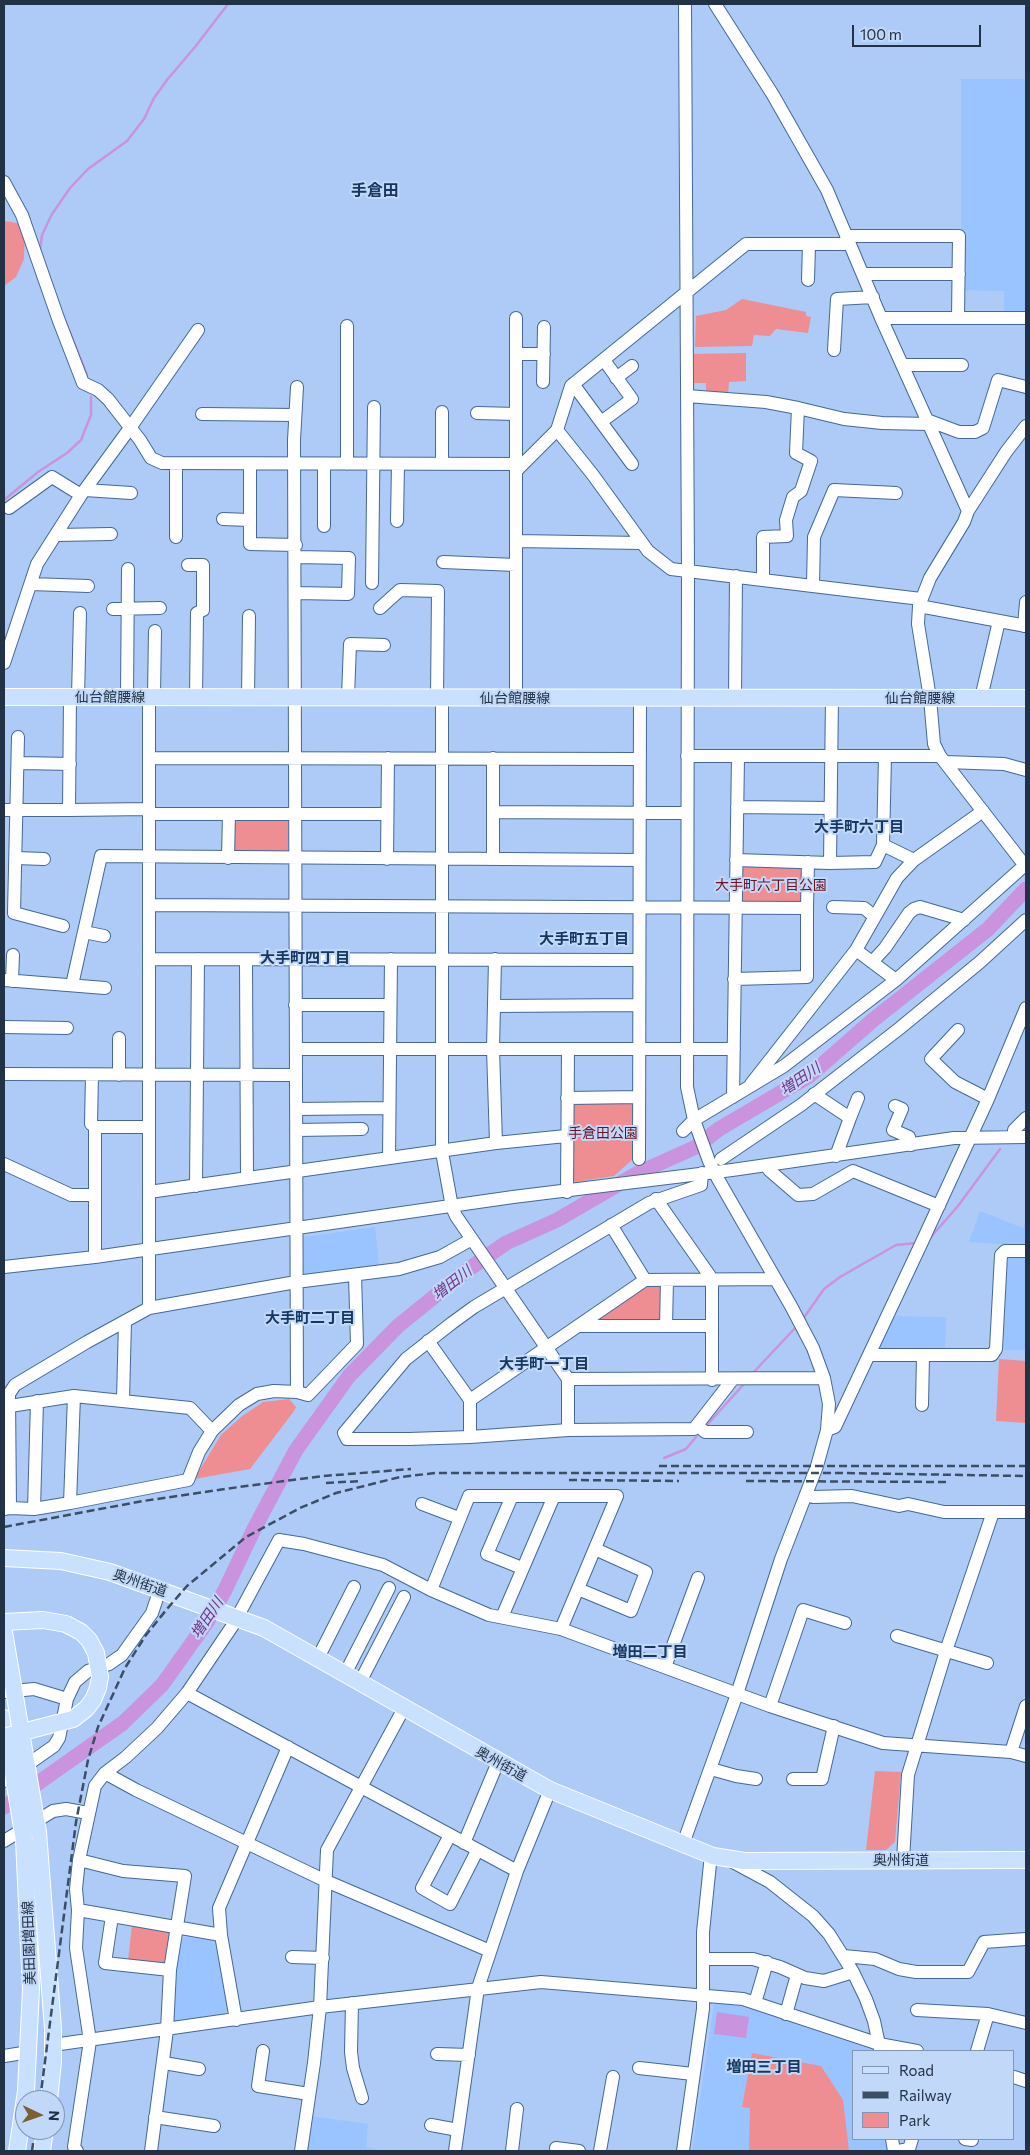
<!DOCTYPE html>
<html>
<head>
<meta charset="utf-8">
<style>
  body { margin:0 }
  #map { position:relative; width:1030px; height:2155px; overflow:hidden; background:#adcbf6; font-family:Commissioner,sans-serif }
  canvas { display:block }
  .frame { position:absolute; inset:0; border:5px solid #223246; pointer-events:none }
  .legend { position:absolute; left:852px; top:2050px; width:162px; height:90px; box-sizing:border-box; background:#c1d8f8; border:1px solid #8196b1; margin:0; padding:6px 9px; list-style:none; font-size:15px; color:#223246 }
  .legend li { display:flex; align-items:center; gap:10px; height:25px }
  .legend b { width:25px; border:1px solid #8196b1 }
  .north { position:absolute; left:15px; top:2090px; width:50px; height:50px; box-sizing:border-box; background:#c1d8f8; border:1px solid #8196b1; border-radius:50%; rotate:93deg; font-size:14px; font-weight:700; line-height:20px; text-align:center; color:#223246 }
  .north::after { content:''; display:block; margin:auto; width:18px; height:22px; background:#7c5f32; clip-path:polygon(50% 0,100% 100%,50% 72%,0 100%) }
  .scale { position:absolute; left:852px; top:25px; width:129px; height:22px; box-sizing:border-box; border:2px solid #223246; border-top:0; padding-left:6px; font-size:15px; line-height:18px; white-space:nowrap; color:#223246; -webkit-text-stroke:4px #c1d8f8; paint-order:stroke }
</style>
</head>
<body>
<div id="map">
<canvas width="1030" height="2155"></canvas>
<div class="frame"></div>
<ul class="legend">
<li><b style="height:6px;background:#c9e0ff"></b>Road</li>
<li><b style="height:6px;background:#3b4e66"></b>Railway</li>
<li><b style="height:14px;background:#ee8d92"></b>Park</li>
</ul>
<div class="north">N</div>
<div class="scale">100 m</div>
</div>
<script>
const g = document.querySelector('canvas').getContext('2d');
g.lineJoin = 'round';
function fillPath(path, color) { g.fillStyle = color; g.fill(path, 'evenodd'); }
const poly = rows => new Path2D(rows.map(r => 'M' + r).join(''));
function trace(path, color, width, dash) { g.strokeStyle = color; g.lineWidth = width; g.lineCap = dash ? 'butt' : 'round'; g.setLineDash(dash || []); g.stroke(path); }
function write(font, color, halo, rows, align = 'center') {
  g.font = font + ' Commissioner,"Noto Sans JP",sans-serif'; g.lineWidth = 4; g.setLineDash([]); g.textBaseline = 'middle'; g.strokeStyle = halo; g.fillStyle = color; for (const [text, x, y, turn = 0] of rows) {
    g.save(); g.translate(x, y); g.rotate((+turn || 0) * Math.PI / 180); g.textAlign = isNaN(turn) ? turn : align; if (halo) g.strokeText(text, 0, 0); g.fillText(text, 0, 0); g.restore();
  }
}
fillPath(poly([
  [961,79,1026,79,1026,312,1004,313,1004,291,961,290],
  [980,1211,1023,1228,1026,1221,1026,1246,969,1242],
  [375,1227,379,1268,303,1278,301,1275,301,1241,304,1237],
  [1011,1257,1026,1257,1026,1350,1005,1350,1002,1346,1006,1261],
  [892,1316,946,1317,945,1350,875,1352],
  [185,1937,213,1940,217,1943,229,2008,224,2014,175,2021,174,2019,175,1971,180,1939],
  [717,2003,744,2007,870,2049,872,2051,854,2051,854,2139,887,2139,888,2151,692,2151,714,2004],
  [311,2116,368,2124,366,2147,381,2151,307,2151]
]), '#99c4ff');
fillPath(poly([
  [4,221,17,223,25,231,24,259,16,277,4,286],
  [742,299,806,312,806,316,811,317,808,333,776,329,770,336,754,335,752,346,695,347,696,316,726,310],
  [746,353,746,381,729,382,728,395,706,394,706,383,693,383,693,354],
  [234,818,285,818,288,822,288,850,284,855,233,854],
  [744,864,804,868,802,904,743,905,739,901,740,869],
  [575,1101,630,1102,635,1107,634,1158,614,1176,575,1182,572,1178,570,1108],
  [645,1283,661,1284,664,1287,660,1323,598,1323,597,1318],
  [999,1359,1026,1361,1026,1423,996,1421],
  [289,1399,296,1407,294,1411,250,1469,194,1479,221,1435,241,1417,263,1402],
  [875,1771,901,1772,895,1842,886,1850,866,1850],
  [132,1925,172,1931,168,1963,128,1961],
  [752,2053,821,2066,843,2100,849,2151,749,2151,750,2108,742,2107]
]), '#ee8d92');
fillPath(poly([
  [717,2012,749,2017,746,2038,714,2034]
]), '#ca93de');
trace(poly([
  [40,251,42,235,52,214,70,188,88,169,127,141,144,119,154,98,167,80,195,47,228,4],
  [63,315,87,375],
  [4,500,38,472,67,453,81,440,91,415,91,397],
  [930,1238,958,1206,1000,1149],
  [803,1319,824,1289,840,1277,896,1245,917,1243],
  [752,1374,796,1327],
  [706,1426,744,1384],
  [664,1458,686,1449,700,1432]
]), '#ca93de', 2.5);
trace(poly([
  [4,1807,123,1723,162,1685,207,1622,225,1590,255,1527,296,1450,349,1376,398,1326,466,1271,506,1243,557,1220,638,1173,696,1147,719,1129,809,1076,873,1020,988,929,1026,889]
]), '#ca93de', 15);
const minor = poly([
  [715,4,773,95,827,190,881,318,968,511],
  [4,182,22,215,59,321,83,383,98,390,108,399,140,440,151,458,162,463,516,464],
  [846,236,959,236,958,318,881,318],
  [863,274,959,274],
  [808,280,809,244],
  [516,318,516,698],
  [958,318,1026,318],
  [347,326,347,464],
  [834,350,837,299,873,297],
  [516,354,544,354],
  [902,365,962,365],
  [616,378,632,366],
  [543,382,544,327],
  [573,384,632,464],
  [297,387,294,440,297,1392],
  [687,396,766,402,798,408,796,453,811,461,801,491,793,497,786,520,787,536,763,537,763,579],
  [798,408,844,419,882,423,929,424],
  [442,412,442,464],
  [477,413,516,414],
  [202,414,295,415],
  [927,420,959,432,975,432,983,428,998,380,1026,387],
  [601,422,632,399,604,360],
  [1026,426,1006,452,968,511,964,522,930,578,919,606,918,624,930,698,934,744,940,756,1026,867],
  [557,430,571,386,746,244,849,244],
  [176,464,176,537],
  [250,464,250,544,296,545],
  [324,464,324,526],
  [516,471,557,430,593,475,648,551,671,569,921,599],
  [85,490,131,493],
  [9,508,52,477,81,495],
  [223,519,249,520],
  [397,521,398,464],
  [57,535,111,534],
  [516,541,641,543],
  [296,557,349,558,348,594,296,593],
  [443,562,516,565],
  [188,565,203,565,203,610,197,613,196,697],
  [372,583,374,407],
  [31,584,88,586],
  [813,585,814,537,834,490,896,493],
  [919,606,1026,626],
  [380,608,400,590,438,591,437,698],
  [113,609,160,608],
  [1024,626,1026,602],
  [4,663,37,564,81,495,130,428,198,330],
  [127,696,128,569],
  [149,696,149,1308],
  [154,696,155,631],
  [70,697,69,810,149,809],
  [78,697,80,613],
  [248,697,249,616],
  [348,697,350,644,384,645],
  [735,697,736,576],
  [442,698,442,1152,452,1207,456,1216,568,1379,824,1378],
  [981,698,999,621],
  [18,737,14,913,63,926],
  [687,756,940,756],
  [149,758,639,759],
  [945,762,1004,764,1026,770],
  [22,763,70,764],
  [737,807,830,808],
  [4,810,69,810],
  [493,812,687,813],
  [149,814,387,814],
  [883,845,885,756],
  [16,858,44,859],
  [228,858,229,814],
  [387,859,388,758],
  [493,859,493,758],
  [736,860,830,863,875,862,883,845,914,860,983,811],
  [830,863,832,697],
  [149,905,807,908,808,862],
  [833,907,864,908,874,916],
  [84,932,104,936],
  [856,950,896,980],
  [149,959,639,960],
  [495,959,493,1049,496,1143],
  [246,960,247,1178],
  [872,962,885,948,909,913,914,909,920,907,964,920],
  [734,979,807,977,807,908],
  [4,980,105,988],
  [12,981,13,955],
  [72,985,101,856,639,860],
  [295,1005,390,1005],
  [494,1006,639,1005],
  [4,1027,67,1028],
  [958,1030,931,1059,955,1082,988,1099],
  [296,1049,734,1049],
  [4,1074,295,1075],
  [92,1075,91,1124,95,1127],
  [119,1075,119,1038],
  [751,1084,856,950,897,878,914,860],
  [814,1094,850,1118,836,1156],
  [733,1097,738,756],
  [567,1098,639,1097],
  [895,1106,902,1109,893,1130,909,1137,911,1145],
  [296,1109,388,1108],
  [850,1118,858,1098],
  [296,1130,362,1129],
  [683,1131,694,1120,784,1066,896,980,1025,865],
  [1014,1137,1014,1130,1026,1118],
  [389,1158,391,959],
  [639,1159,640,698],
  [721,1159,801,1105,900,1028,980,962,1026,920],
  [4,1164,71,1195,95,1195],
  [768,1165,769,1170,798,1195,813,1194,853,1171,939,1206],
  [702,1173,701,1185,649,1203,474,1307,452,1323,406,1359,344,1433,347,1439,409,1439,470,1437,568,1430,694,1429,733,1379],
  [196,1186,198,959],
  [149,1192,496,1143,566,1136],
  [567,1192,568,1050],
  [656,1199,712,1279,712,1380],
  [611,1225,645,1280],
  [95,1257,95,1127,148,1127],
  [4,1267,95,1257,513,1197,732,1170,954,1138,1026,1137],
  [579,1326,712,1326],
  [666,1326,667,1280],
  [428,1341,470,1400,470,1437],
  [869,1355,992,1355,996,1349,1001,1255,1005,1251,1026,1251],
  [568,1379,568,1430],
  [74,1396,70,1503,188,1480,199,1452,212,1431,239,1405,257,1394,274,1391,297,1392,308,1395,357,1344,355,1275],
  [123,1400,125,1321],
  [470,1400,645,1280,774,1279],
  [922,1405,923,1356],
  [10,1406,74,1396,190,1408,212,1431],
  [697,1425,705,1432,747,1432],
  [827,1430,835,1427,922,1242,988,1099,1026,1008],
  [806,1494,813,1497,852,1496,899,1506,908,1504,944,1512,1026,1512],
  [512,1496,487,1554,522,1568],
  [422,1504,459,1518],
  [10,1508,34,1509,70,1503],
  [4,1509,10,1508,9,1394,15,1385,87,1342,149,1308,296,1282,399,1269,440,1257,472,1239],
  [34,1509,37,1401],
  [578,1589,631,1611,646,1572,595,1549],
  [431,1590,469,1496,554,1496],
  [502,1617,554,1496,617,1496,561,1629],
  [897,1636,987,1663],
  [318,1658,354,1587],
  [665,1667,698,1578],
  [345,1674,389,1588],
  [360,1682,404,1597],
  [4,1692,34,1689,67,1699],
  [187,1693,517,1871],
  [770,1706,803,1610,845,1623],
  [1011,1752,1026,1706],
  [711,1769,736,1776,756,1779],
  [105,1773,136,1790,326,1881,490,1951],
  [793,1779,822,1779,834,1726],
  [4,1781,54,1746,59,1738,67,1699,75,1682,88,1671,109,1664,122,1655,152,1613,160,1589],
  [450,1835,422,1888,450,1904,477,1851],
  [4,1841,53,1811,66,1809,88,1813],
  [464,1843,498,1762],
  [683,1844,737,1694,781,1559,817,1466,827,1430,829,1404,824,1378,813,1348,791,1306,718,1179,709,1161,694,1120,687,1087,688,570,685,4],
  [79,1860,123,1871,185,1876,170,1970,167,2030,151,2151],
  [903,1860,908,1775,946,1651,993,1512],
  [733,1862,770,1882,813,1916,829,1934,853,1972,866,1999,874,2021,880,2049],
  [78,1910,221,1935,236,2020],
  [112,1916,105,1963,170,1970],
  [221,1935,219,1908,288,1747],
  [844,1956,875,1959,899,1969,916,1972,968,1972,984,1942,1026,1939],
  [292,1957,323,1958],
  [703,1959,753,1959,780,1967,805,1978,824,1981,853,1972],
  [352,2003,351,2052,353,2068,362,2098],
  [755,2003,767,1962],
  [917,2010,988,2014],
  [786,2014,797,1975],
  [53,2045,320,2007,541,1982,743,1999,879,2044,917,2051],
  [263,2051,258,2086,309,2094],
  [977,2051,988,2014,1026,2023],
  [437,2054,469,2055],
  [4,2056,29,2052],
  [164,2063,199,2069],
  [639,2068,693,2074],
  [1014,2077,1026,2081],
  [155,2117,214,2126],
  [431,2125,458,2130],
  [892,2139,894,2151],
  [965,2139,972,2140],
  [556,2148,579,2151],
  [77,2151,74,2147,90,2041,76,1948,78,1910,76,1889,79,1860,95,1786,105,1773,126,1757,157,1728,187,1693,233,1625,279,1540,304,1544,383,1565,431,1590,489,1615,561,1629,770,1706,883,1743,1011,1752,1026,1756],
  [301,2151,314,2063,320,2007,327,1850,404,1708],
  [455,2151,478,1988,517,1871,550,1790],
  [512,2151,517,2109],
  [600,2151,613,2077],
  [683,2151,703,2009,703,1932,710,1864,713,1856],
  [898,2151,909,2149,912,2139]
]);
const major = poly([
  [4,697,1026,698],
  [4,1558,61,1561,110,1572,264,1628,550,1790,713,1856,744,1861,1026,1860],
  [4,1622,43,1620,66,1624],
  [4,1718,7,1736],
  [38,1832,53,2029,53,2062,49,2100],
  [17,2151,26,2091,31,1989,24,1840],
  [42,2151,45,2130]
]);
trace(minor, '#456897', 14);
trace(major, '#fff', 18);
trace(minor, '#fff', 12);
trace(major, '#c9e0ff', 16);
trace(poly([
  [659,1466,1026,1466],
  [569,1480,679,1481],
  [746,1481,949,1482],
  [326,1483,361,1481],
  [4,1527,143,1501,246,1486,324,1476,411,1469],
  [40,2100,76,1822,88,1760,98,1727,125,1668,146,1635,167,1609,187,1586,246,1537,300,1508,336,1493,400,1477,435,1473,841,1473,1026,1476],
  [32,2151,35,2130]
]), '#3b4e66', 2.5, [8, 4]);
const majorBridge = poly([
  [4,1632,38,1832],
  [24,1840,7,1736,73,1719,86,1709,93,1700,98,1688,100,1677,96,1653,89,1640,81,1632,66,1624]
]);
trace(majorBridge, '#fff', 18, []);
trace(majorBridge, '#c9e0ff', 16);
write('14px', '#223246', '#c1d8f8', [
  ["仙台館腰線",110,697],
  ["仙台館腰線",515,698],
  ["仙台館腰線",920,698],
  ["奥州街道",140,1583,19],
  ["奥州街道",501,1764,29],
  ["奥州街道",901,1860],
  ["美田園増田線",29,1943,-92]
]);
write('14px', '#6a1122', '#c1d8f8', [
  ["大手町六丁目公園",771,885],
  ["手倉田公園",603,1133]
]);
write('bold 15px', '#163762', '#c1d8f8', [
  ["大手町六丁目",859,827],
  ["大手町五丁目",584,939],
  ["大手町四丁目",305,958],
  ["大手町二丁目",310,1318],
  ["大手町一丁目",544,1364],
  ["増田二丁目",650,1652],
  ["増田三丁目",764,2067]
]);
write('italic 15px', '#74328b', '#c1d8f8', [
  ["増田川",800,1079,-34],
  ["増田川",452,1283,-38],
  ["増田川",207,1618,-56]
]);
write('bold 16px', '#163762', '#c1d8f8', [
  ["手倉田",375,191]
]);
</script>
</body>
</html>
